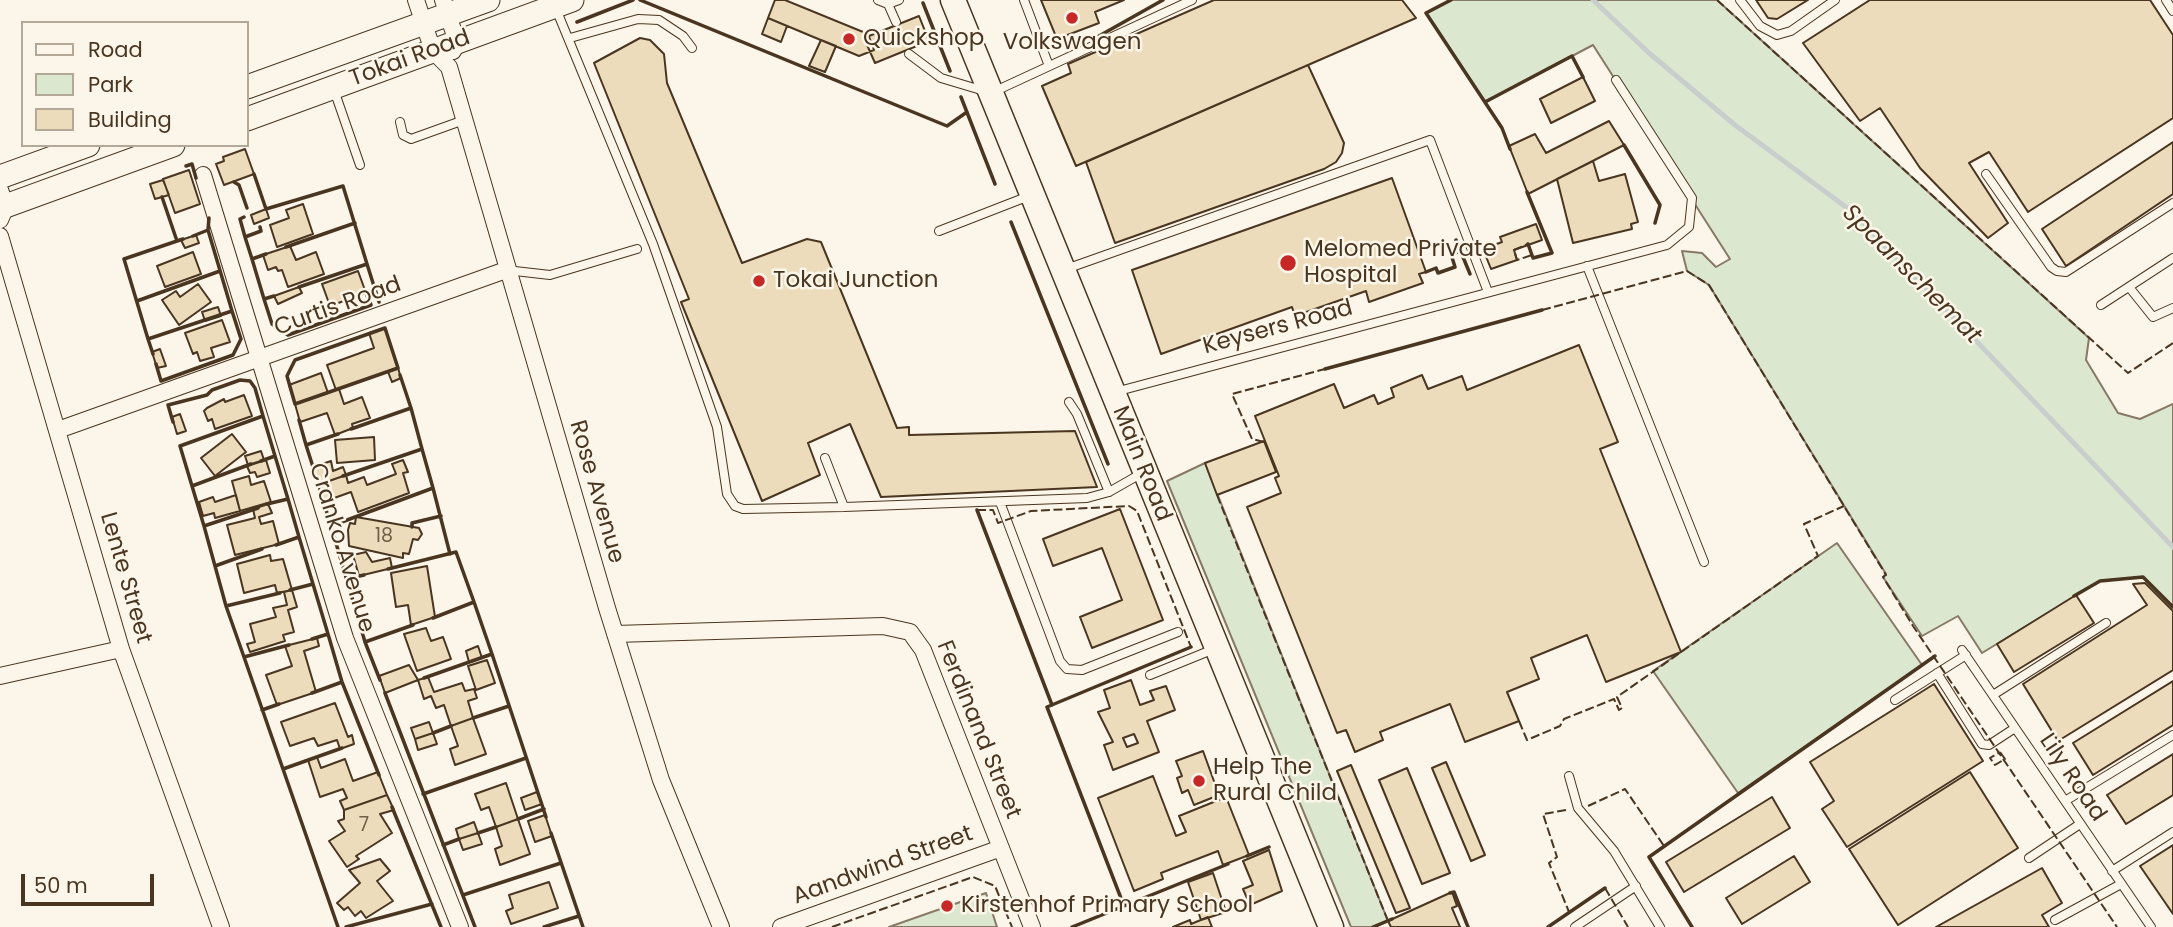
<!DOCTYPE html>
<html>
<head>
<meta charset="utf-8">
<style>
  body { margin:0 }
  #map { position:relative; width:2173px; height:927px; overflow:hidden; background:#fbf6e9; font-family:Poppins,sans-serif }
  canvas { display:block }
  .legend { position:absolute; left:21px; top:21px; width:228px; height:126px; box-sizing:border-box; background:#fbf6e9; border:2px solid #b4a999; margin:0; padding:9px 12px; list-style:none; font-size:21px; color:#4a3520 }
  .legend li { display:flex; align-items:center; gap:14px; height:35px }
  .legend b { width:35px; border:2px solid #b4a999 }
  .scale { position:absolute; left:21px; top:874px; width:133px; height:32px; box-sizing:border-box; border:4px solid #4a3520; border-top:0; padding-left:9px; font-size:21px; line-height:24px; white-space:nowrap; color:#4a3520; -webkit-text-stroke:5px #fbf6e9; paint-order:stroke }
</style>
</head>
<body>
<div id="map">
<canvas width="2173" height="927"></canvas>
<ul class="legend">
<li><b style="height:9px;background:#fbf6e9"></b>Road</li>
<li><b style="height:19px;background:#dce7d0"></b>Park</li>
<li><b style="height:19px;background:#ecdcbc"></b>Building</li>
</ul>
<div class="scale">50 m</div>
</div>
<script>
const g = document.querySelector('canvas').getContext('2d');
g.lineJoin = 'round';
function fillPath(path, color) { g.fillStyle = color; g.fill(path, 'evenodd'); }
const poly = rows => new Path2D(rows.map(r => 'M' + r).join(''));
function trace(path, color, width, dash) { g.strokeStyle = color; g.lineWidth = width; g.lineCap = dash ? 'butt' : 'round'; g.setLineDash(dash || []); g.stroke(path); }
function write(font, color, halo, rows, align = 'center') {
  g.font = font + ' Poppins,sans-serif'; g.lineWidth = 5; g.setLineDash([]); g.textBaseline = 'middle'; g.strokeStyle = halo; g.fillStyle = color; for (const [text, x, y, turn = 0] of rows) {
    g.save(); g.translate(x, y); g.rotate((+turn || 0) * Math.PI / 180); g.textAlign = isNaN(turn) ? turn : align; if (halo) g.strokeText(text, 0, 0); g.fillText(text, 0, 0); g.restore();
  }
}
const green = poly([
  [1451,0,1717,0,2089,338,2086,360,2118,413,2140,419,2173,404,2173,607,2143,577,2100,581,1982,653,1958,616,1922,636,1883,577,1886,574,1709,285,1687,271,1682,251,1702,253,1716,267,1730,259,1593,45,1485,102,1426,13,1451,0],
  [1205,463,1388,921,1374,927,1351,927,1167,481,1205,463],
  [1837,543,1922,665,1738,793,1653,671,1837,543],
  [986,893,997,927,889,927,986,893]
]);
fillPath(green, '#dce7d0');
trace(green, '#887966', 2);
trace(poly([
  [1593,0,1649,53,1735,125,1854,213,2173,547]
]), '#c9cecd', 5);
const building = poly([
  [775,0,785,0,868,34,874,50,859,56,768,18,775,0],
  [1041,0,1124,0,1095,12,1099,23,1057,39,1041,0],
  [1214,0,1402,0,1416,18,1076,166,1042,86,1071,73,1068,64,1214,0],
  [1756,0,1808,0,1777,19,1768,18,1756,0],
  [1870,0,2150,0,2173,35,2173,118,2028,212,1989,152,1969,163,2008,223,1988,238,1920,168,1880,108,1860,121,1803,43,1870,0],
  [919,16,929,41,875,63,864,38,919,16],
  [768,18,787,26,781,42,762,34,768,18],
  [640,38,650,40,664,54,667,83,742,263,807,239,821,242,897,428,909,427,909,435,1075,431,1097,487,881,497,850,424,808,443,820,475,762,501,681,302,689,299,594,63,640,38],
  [821,40,836,46,825,72,809,66,821,40],
  [1308,65,1344,143,1342,153,1336,162,1324,169,1115,243,1086,162,1308,65],
  [1583,77,1595,101,1551,123,1540,99,1583,77],
  [1609,121,1624,145,1528,194,1509,146,1535,134,1546,153,1609,121],
  [2173,142,2173,194,2066,266,2042,229,2173,142],
  [245,149,254,174,224,185,216,164,224,161,223,157,245,149],
  [1593,161,1599,181,1625,174,1638,222,1631,224,1632,229,1573,243,1557,179,1593,161],
  [189,170,200,204,175,213,163,179,189,170],
  [1392,178,1426,272,1419,274,1423,283,1369,302,1366,291,1295,316,1292,307,1161,354,1132,270,1392,178],
  [163,180,169,195,155,199,150,184,163,180],
  [303,204,313,234,277,247,270,225,289,218,286,210,303,204],
  [266,209,269,218,254,224,251,215,266,209],
  [1536,224,1542,240,1514,250,1517,260,1491,269,1483,249,1502,242,1500,237,1536,224],
  [196,235,199,243,185,248,181,240,196,235],
  [290,246,296,260,316,252,324,274,288,287,282,270,278,271,276,267,268,270,263,255,290,246],
  [193,252,201,274,165,287,157,266,193,252],
  [358,271,366,293,330,306,322,284,358,271],
  [198,284,211,302,179,325,162,300,176,291,180,297,198,284],
  [299,287,302,293,278,304,274,296,299,287],
  [218,307,221,316,205,321,202,312,218,307],
  [222,320,230,342,211,348,214,357,200,361,197,352,193,354,185,333,222,320],
  [385,328,398,368,336,390,327,365,374,348,369,333,385,328],
  [1579,345,1618,442,1600,449,1681,652,1606,682,1587,635,1531,658,1539,679,1507,692,1519,721,1465,742,1450,704,1380,732,1383,740,1355,752,1346,730,1337,733,1247,507,1281,493,1275,478,1279,476,1255,416,1334,384,1344,408,1374,395,1378,404,1394,397,1391,388,1422,375,1428,389,1462,376,1467,390,1579,345],
  [160,349,166,366,157,368,152,352,160,349],
  [398,368,401,378,392,382,388,372,398,368],
  [321,373,328,393,295,404,289,385,321,373],
  [339,389,344,404,362,397,370,418,352,424,353,428,335,435,327,413,300,422,295,404,339,389],
  [244,395,252,416,215,429,212,419,208,421,204,411,207,408,224,399,225,402,244,395],
  [180,414,186,431,177,434,172,417,180,414],
  [232,434,246,452,215,476,201,458,232,434],
  [374,437,375,460,337,463,335,440,374,437],
  [1264,441,1276,472,1217,495,1205,463,1264,441],
  [261,451,264,460,248,465,245,456,261,451],
  [266,460,270,473,257,477,255,472,250,473,247,466,266,460],
  [403,460,408,472,403,473,409,493,358,512,351,492,323,502,318,485,346,475,348,483,364,477,367,485,396,474,392,464,403,460],
  [331,461,333,471,343,467,346,475,318,485,313,467,331,461],
  [249,476,251,485,264,481,271,502,240,511,232,481,249,476],
  [236,495,240,511,215,518,214,513,203,516,199,502,213,497,215,502,236,495],
  [268,504,272,513,259,517,261,524,273,521,279,544,235,555,227,525,255,518,253,509,268,504],
  [1120,509,1163,620,1092,648,1080,617,1122,600,1102,548,1053,566,1043,539,1120,509],
  [356,517,419,528,422,534,418,540,413,539,409,554,403,553,403,558,349,546,348,530,350,523,355,524,356,517],
  [366,552,372,562,390,558,392,568,359,576,353,555,366,552],
  [270,555,271,561,283,559,292,590,277,593,275,585,244,593,237,564,270,555],
  [427,566,435,617,411,625,408,605,396,607,391,573,427,566],
  [2145,583,2173,611,2173,670,2058,741,2023,684,2147,605,2133,584,2145,583],
  [292,590,297,607,288,610,294,632,283,635,285,641,250,652,247,644,255,642,250,624,276,617,273,608,287,605,284,592,292,590],
  [2076,595,2094,623,2014,672,1997,644,2076,595],
  [426,628,431,641,443,637,451,659,417,671,404,634,426,628],
  [317,638,319,646,304,651,316,692,277,705,266,675,292,666,285,646,317,638],
  [478,646,482,658,469,662,466,651,478,646],
  [487,660,495,683,476,690,468,666,487,660],
  [409,665,418,680,385,693,379,676,409,665],
  [428,677,434,692,462,683,465,691,474,689,477,698,468,701,473,718,451,726,444,705,436,708,431,696,424,699,418,680,428,677],
  [1131,680,1140,705,1154,700,1150,691,1166,686,1175,710,1147,721,1159,752,1113,770,1104,745,1113,742,1098,712,1110,708,1104,690,1131,680],
  [1134,734,1138,743,1127,747,1123,738,1134,734],
  [2173,681,2173,725,2093,775,2073,743,2173,681],
  [1934,684,1983,761,1847,847,1822,809,1834,801,1810,762,1934,684],
  [335,703,348,737,352,735,354,744,340,749,337,740,318,746,314,738,290,746,281,722,335,703],
  [473,718,486,754,455,765,450,749,458,746,451,726,473,718],
  [429,722,433,733,415,739,411,728,429,722],
  [433,733,437,744,418,750,415,739,433,733],
  [1203,751,1219,795,1194,805,1188,790,1182,793,1177,778,1182,776,1176,761,1203,751],
  [2173,754,2173,795,2126,824,2107,795,2173,754],
  [317,757,321,768,345,759,353,781,378,772,387,795,344,810,340,801,347,798,343,789,320,797,308,760,317,757],
  [1446,762,1485,855,1471,861,1432,768,1446,762],
  [1351,765,1410,908,1396,913,1337,771,1351,765],
  [1407,768,1450,873,1422,884,1379,780,1407,768],
  [1970,772,2018,848,1898,925,1849,849,1970,772],
  [1153,776,1176,836,1186,832,1179,816,1226,797,1249,855,1223,865,1218,851,1161,873,1163,879,1134,891,1098,798,1153,776],
  [506,783,518,819,496,827,489,807,481,810,475,794,506,783],
  [537,792,542,804,525,810,521,798,537,792],
  [387,795,394,810,380,814,392,833,356,856,359,859,347,867,329,841,345,831,338,821,344,819,344,810,387,795],
  [1772,797,1790,828,1684,892,1666,862,1772,797],
  [545,815,552,836,535,842,528,821,545,815],
  [518,819,530,854,500,865,495,849,502,846,496,827,518,819],
  [474,822,478,833,459,839,456,829,474,822],
  [478,833,482,844,463,850,459,839,478,833],
  [2173,845,2173,914,2140,866,2173,845],
  [1269,850,1282,891,1250,905,1243,889,1253,885,1243,861,1269,850],
  [1794,856,1810,882,1742,924,1726,898,1794,856],
  [380,859,390,871,377,881,393,901,366,918,361,911,355,916,348,907,344,910,337,903,360,883,349,870,380,859],
  [2042,868,2062,903,2042,915,2049,927,1936,927,2042,868],
  [1213,873,1226,912,1201,920,1188,882,1213,873],
  [549,882,558,908,511,924,506,911,513,908,509,895,549,882],
  [1452,892,1457,906,1452,908,1460,927,1391,927,1388,921,1452,892],
  [1208,917,1212,927,1173,927,1190,920,1191,924,1208,917]
]);
fillPath(building, '#ecdcbc');
trace(building, '#4a3520', 2);
const lane = poly([
  [878,0,888,4,896,22],
  [1024,0,1049,66],
  [1740,0,1760,26,1777,35,1791,31,1835,0],
  [2166,0,2173,11],
  [888,4,899,0],
  [556,9,653,244,717,427,727,494,735,506,743,509,844,507,1087,498,1109,492,1144,472],
  [570,38,638,19,659,20,683,36,692,48],
  [909,54,941,78,991,93,1192,0],
  [334,90,360,165],
  [400,122,403,135,411,139,464,120],
  [1986,174,2051,267,2057,271,2066,272,2173,203],
  [939,231,1029,196],
  [1587,266,1704,562],
  [1066,269,1430,140,1488,292],
  [506,270,550,275,637,249],
  [2129,287,2153,317,2173,308],
  [2101,305,2173,258],
  [1115,392,1667,245,1689,227,1692,198,1616,80],
  [1069,402,1077,414,1109,492],
  [825,458,844,507],
  [1000,502,1060,661,1067,669,1082,670,1178,632],
  [1962,650,2151,927],
  [1937,673,1982,744,1989,745,2015,728],
  [1150,675,1214,649],
  [1993,695,2106,623],
  [1895,700,1966,655],
  [1569,776,1578,808,1614,851,1660,927],
  [2065,801,2173,735],
  [2029,858,2080,824],
  [2112,871,2173,832],
  [2055,920,2121,884],
  [1575,927,1636,886]
]);
const street = poly([
  [416,0,433,51,449,67,607,608,661,780,721,927],
  [443,0,457,42,453,51],
  [203,175,345,638,460,927],
  [0,190,6,206,0,220],
  [0,236,121,649,221,927],
  [58,430,506,270],
  [615,634,883,626,910,632,923,650,1032,927],
  [0,676,121,649],
  [781,927,1001,848]
]);
const secondary = poly([
  [247,87,488,0],
  [247,119,572,0],
  [0,177,88,145],
  [0,208,173,145]
]);
const primary = poly([
  [953,0,1331,927]
]);
trace(lane, '#4a3520', 10);
trace(street, '#4a3520', 18);
trace(secondary, '#4a3520', 25);
trace(primary, '#4a3520', 27);
trace(lane, '#fbf6e9', 8);
trace(street, '#fbf6e9', 16);
trace(secondary, '#fbf6e9', 23);
trace(primary, '#fbf6e9', 24);
trace(poly([
  [1717,0,2128,373,2173,343],
  [1528,244,1532,255,1517,260,1514,250,1528,244],
  [1542,310,1687,271,1709,285,1886,575,1883,577,1913,626,2117,927],
  [1264,442,1252,439,1232,394,1325,369],
  [1217,495,1388,921],
  [977,510,993,510,998,523,1031,511,1129,506,1137,511,1191,647],
  [1519,721,1527,740,1560,726,1564,719,1614,699,1619,710,1622,708,1617,697,1818,556,1804,524,1844,506],
  [2000,752,2005,759,1995,765,1990,758,2000,752],
  [1588,806,1625,789,1664,846],
  [1566,810,1543,814,1557,857,1549,863,1569,912],
  [1605,888,1628,927],
  [832,927,973,877,995,886,1012,927]
]), '#4a3520', 2, [9, 3.5]);
trace(poly([
  [640,0,947,126,967,112],
  [1451,0,1426,13,1502,128,1510,149],
  [923,3,950,71],
  [577,22,633,0],
  [1099,36,1163,0],
  [961,97,995,184],
  [1485,102,1572,56,1583,77],
  [1624,145,1660,205,1655,223],
  [186,166,192,164,196,178],
  [254,174,266,209,343,186,367,264,299,287],
  [234,182,239,185,247,208],
  [1527,192,1552,253,1533,258,1528,244],
  [162,197,177,241,183,239],
  [244,217,240,219,245,237,261,231,260,227],
  [1011,222,1108,464],
  [193,236,208,230,209,218],
  [245,237,252,259,266,254],
  [1456,240,1470,274],
  [286,247,355,223],
  [252,259,264,299,274,296],
  [367,264,379,302],
  [1426,272,1436,268,1438,273,1455,267,1451,254,1461,251],
  [264,299,272,324,288,335,371,305,366,293],
  [137,301,220,271],
  [385,328,398,368,295,404,287,376,295,360,385,328],
  [148,339,124,259,177,241],
  [153,354,148,339,232,311,208,230],
  [156,364,161,381,233,355,241,339,232,311],
  [1325,369,1542,310],
  [299,420,306,445,338,434],
  [173,422,168,405,207,395,212,390,240,380,250,381,255,388,263,416],
  [351,429,411,408,400,375],
  [306,445,314,470],
  [261,461,275,456,288,499],
  [343,476,422,449,411,408],
  [192,486,180,446,263,416,275,456],
  [433,488,450,554],
  [323,500,331,526,433,488,422,449],
  [267,504,288,499,299,537],
  [977,510,1052,705],
  [204,526,192,486,251,464],
  [331,526,365,642,413,625],
  [412,527,412,523,441,516],
  [276,545,299,537,313,584],
  [215,566,204,526,258,508],
  [388,569,456,552,474,602,433,618],
  [347,579,364,575],
  [290,590,313,584,328,634],
  [2074,596,2100,581,2143,577,2173,607],
  [226,606,215,566,262,549],
  [365,642,380,680],
  [289,645,244,657,338,927],
  [492,654,546,817],
  [244,657,226,606,280,593],
  [424,678,492,654,474,602],
  [342,682,379,775],
  [312,693,342,682,328,634,312,639],
  [385,693,475,927],
  [262,710,279,704],
  [473,718,509,706],
  [433,733,451,726],
  [283,769,342,748],
  [423,794,526,758],
  [392,807,441,927],
  [518,819,544,809],
  [478,833,496,827],
  [551,833,583,927],
  [443,845,459,839],
  [1247,856,1269,847],
  [1450,893,1454,892,1468,927],
  [463,895,561,863],
  [1124,906,1228,864],
  [346,927,432,904],
  [544,927,579,916],
  [1072,927,1124,906,1047,707,1191,647],
  [1373,927,1392,919],
  [1548,927,1605,888],
  [1692,927,1649,857,1935,656]
]), '#4a3520', 3.5);
for (const [x, y, r, color] of [
  [1072,18,7,"#c62828"],
  [849,39,7,"#c62828"],
  [1288,263,9,"#c62828"],
  [759,281,7,"#c62828"],
  [1199,781,7,"#c62828"],
  [947,906,7,"#c62828"]
]) { const dot = new Path2D(); dot.arc(x, y, r, 0, 2 * Math.PI); g.fillStyle = color; g.fill(dot); trace(dot, '#fbf6e9', 2.5); }
write('19px', '#725f47', null, [
  ["18",384,537],
  ["7",364,826]
]);
write('23px', '#4a3520', '#fbf6e9', [
  ["Quickshop",863,39],
  ["Volkswagen",1072,43,"center"],
  ["Melomed Private",1304,250],
  ["Hospital",1304,276],
  ["Tokai Junction",773,281],
  ["Help The",1213,768],
  ["Rural Child",1213,794],
  ["Kirstenhof Primary School",961,906]
], 'left');
write('23px', '#4a3520', '#fbf6e9', [
  ["Tokai Road",410,59,-20],
  ["Curtis Road",338,307,-20],
  ["Keysers Road",1278,328,-15],
  ["Main Road",1141,464,68],
  ["Rose Avenue",596,492,74],
  ["Cranko Avenue",341,548,73],
  ["Lente Street",125,578,74],
  ["Ferdinand Street",978,730,68],
  ["Lily Road",2072,778,56],
  ["Aandwind Street",883,866,-20]
]);
write('italic 24px', '#4a3520', '#fbf6e9', [
  ["Spaanschemat",1911,275,45]
]);
</script>
</body>
</html>
